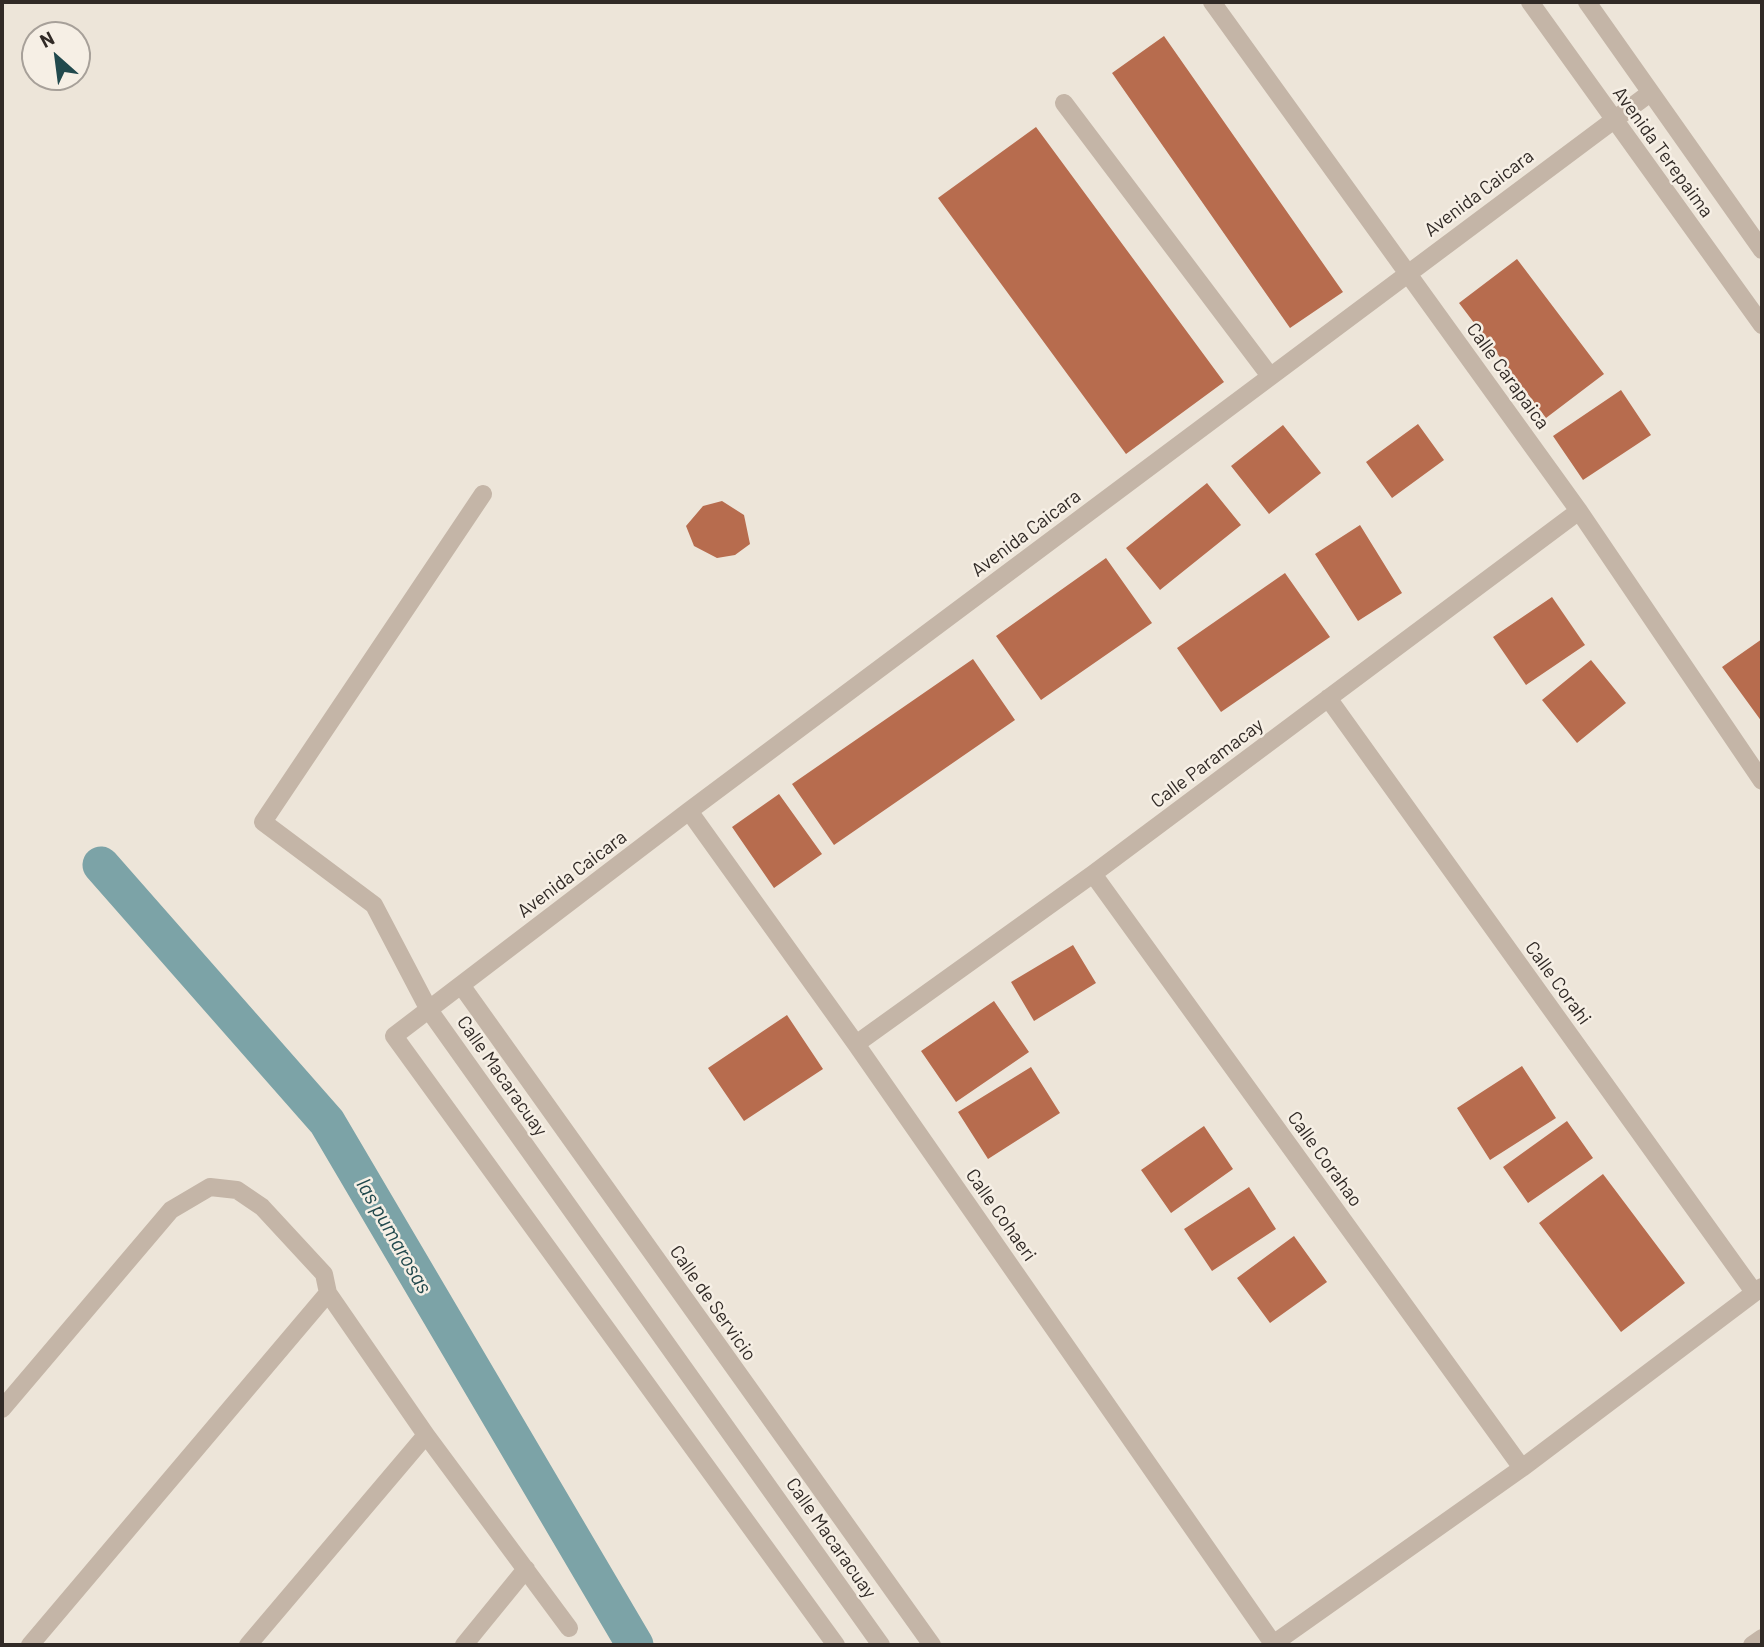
<!DOCTYPE html>
<html>
<head>
<meta charset="utf-8">
<style>
  body { margin:0 }
  #map { position:relative; width:1764px; height:1647px; overflow:hidden; background:#ede5d9; font-family:Barlow,sans-serif }
  canvas { display:block }
  .frame { position:absolute; inset:0; border:4px solid #312a26; pointer-events:none }
  .north { position:absolute; left:21px; top:21px; width:70px; height:70px; box-sizing:border-box; background:#f6efe5; border:2px solid #a7a099; border-radius:50%; rotate:332deg; font-size:19px; font-weight:700; line-height:28px; text-align:center; color:#312a26 }
  .north::after { content:''; display:block; margin:auto; width:24px; height:32px; background:#21494d; clip-path:polygon(50% 0,100% 100%,50% 72%,0 100%) }
</style>
</head>
<body>
<div id="map">
<canvas width="1764" height="1647"></canvas>
<div class="frame"></div>
<div class="north">N</div>
</div>
<script>
const g = document.querySelector('canvas').getContext('2d');
g.lineJoin = 'round';
const poly = rows => new Path2D(rows.map(r => 'M' + r).join(''));
function trace(path, color, width, dash) { g.strokeStyle = color; g.lineWidth = width; g.lineCap = dash ? 'butt' : 'round'; g.setLineDash(dash || []); g.stroke(path); }
function fillPath(path, color) { g.fillStyle = color; g.fill(path, 'evenodd'); }
function write(font, color, halo, rows, align = 'center') {
  g.font = font + ' Barlow,sans-serif'; g.lineWidth = 5; g.setLineDash([]); g.textBaseline = 'middle'; g.strokeStyle = halo; g.fillStyle = color; for (const [text, x, y, turn = 0] of rows) {
    g.save(); g.translate(x, y); g.rotate((+turn || 0) * Math.PI / 180); g.textAlign = isNaN(turn) ? turn : align; if (halo) g.strokeText(text, 0, 0); g.fillText(text, 0, 0); g.restore();
  }
}
trace(poly([
  [101,865,327,1122,635,1645]
]), '#7ca3a7', 37);
fillPath(poly([
  [1164,36,1343,292,1290,328,1112,73],
  [1036,127,1224,382,1126,454,938,198],
  [1517,259,1604,374,1546,418,1459,303],
  [1621,390,1651,435,1583,480,1553,436],
  [1418,424,1444,460,1392,498,1366,462],
  [1283,425,1321,473,1269,514,1231,466],
  [1207,483,1241,525,1160,590,1126,548],
  [722,501,744,515,750,544,735,555,717,558,694,546,686,526,703,506],
  [1360,525,1402,593,1358,621,1315,554],
  [1106,558,1152,623,1041,700,996,636],
  [1285,573,1330,637,1221,712,1177,648],
  [1552,597,1585,645,1526,685,1493,637],
  [1762,639,1762,722,1722,667],
  [973,659,1015,720,834,845,792,784],
  [1591,660,1626,703,1577,743,1542,700],
  [779,794,822,854,774,888,732,827],
  [1073,945,1096,983,1034,1021,1011,982],
  [994,1001,1029,1052,956,1102,921,1051],
  [787,1015,823,1069,744,1121,708,1068],
  [1522,1066,1556,1118,1490,1160,1457,1108],
  [1031,1067,1060,1113,988,1159,958,1112],
  [1567,1121,1593,1158,1528,1203,1503,1167],
  [1204,1126,1233,1169,1171,1213,1141,1170],
  [1603,1174,1685,1283,1621,1332,1539,1223],
  [1249,1187,1276,1229,1212,1271,1184,1229],
  [1294,1236,1327,1282,1270,1323,1237,1278]
]), '#b76c4e');
trace(poly([
  [1212,2,1579,511,1762,781],
  [1530,2,1762,325],
  [1587,2,1762,250],
  [1064,103,1270,376],
  [483,494,263,822,374,905,429,1010,881,1645],
  [1328,698,1754,1292],
  [689,811,856,1044,1274,1645],
  [1093,874,1522,1468],
  [461,985,932,1645],
  [856,1044,1093,874,1579,511],
  [2,1409,171,1210,210,1187,237,1190,262,1207,324,1274,328,1293,426,1435,569,1628],
  [1273,1644,1522,1468,1762,1287],
  [30,1645,328,1293],
  [248,1645,426,1435],
  [464,1645,526,1569],
  [836,1645,394,1036,689,811,1650,93],
  [1752,1645,1762,1638]
]), '#c4b5a7', 18);
write('19px', '#312a26', '#f6efe5', [
  ["Avenida Terepaima",1663,152,54],
  ["Avenida Caicara",1479,193,-37],
  ["Calle Carapaica",1508,376,54],
  ["Avenida Caicara",1026,533,-37],
  ["Calle Paramacay",1207,763,-37],
  ["Avenida Caicara",572,874,-37],
  ["Calle Corahi",1558,983,54],
  ["Calle Macaracuay",502,1076,55],
  ["Calle Corahao",1325,1159,54],
  ["Calle Cohaeri",1001,1215,55],
  ["Calle de Servicio",713,1303,55],
  ["Calle Macaracuay",831,1538,55]
]);
write('italic 21px', '#21494d', '#f6efe5', [
  ["las pumarosas",394,1236,60]
]);
</script>
</body>
</html>
